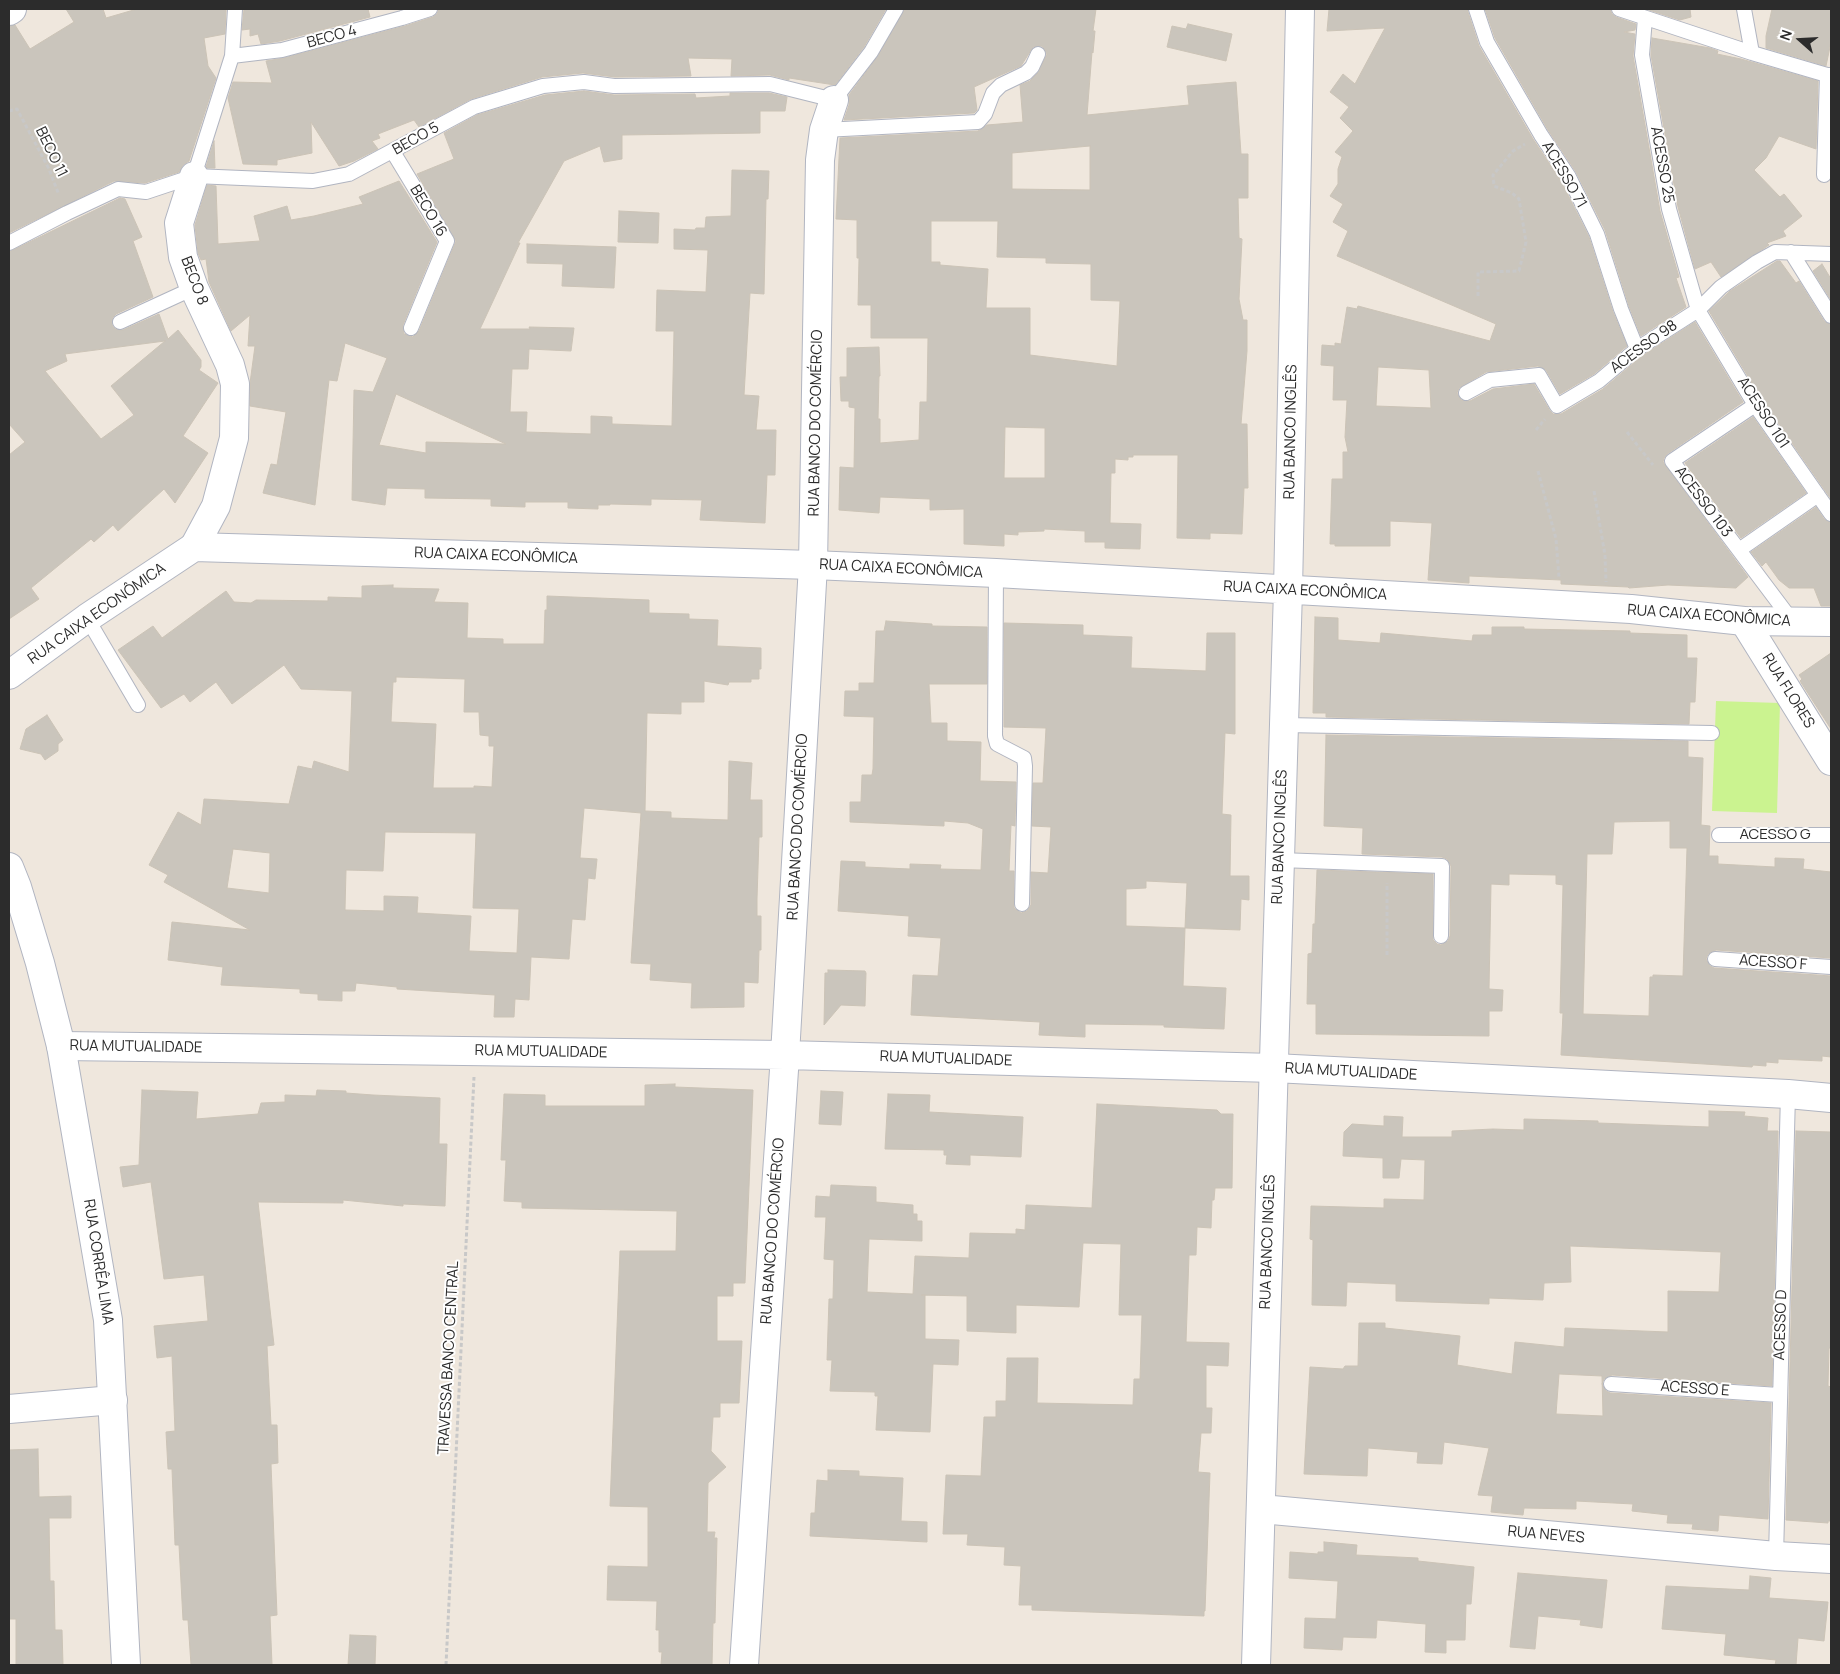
<!DOCTYPE html>
<html>
<head>
<meta charset="utf-8">
<style>
  body { margin:0 }
  #map { position:relative; width:1840px; height:1674px; overflow:hidden; background:#efe7dd; font-family:Manrope,sans-serif }
  canvas { display:block }
  .frame { position:absolute; inset:0; border:10px solid #2c2c2c; pointer-events:none }
  .north { position:absolute; left:1775px; top:15px; width:50px; height:50px; -webkit-text-stroke:4px #fff; paint-order:stroke; rotate:289deg; font-size:14px; font-weight:700; line-height:20px; text-align:center; color:#2c2c2c }
  .north::after { content:''; display:block; margin:auto; width:18px; height:22px; background:#2c2c2c; clip-path:polygon(50% 0,100% 100%,50% 72%,0 100%) }
</style>
</head>
<body>
<div id="map">
<canvas width="1840" height="1674"></canvas>
<div class="frame"></div>
<div class="north">N</div>
</div>
<script>
const g = document.querySelector('canvas').getContext('2d');
g.lineJoin = 'round';
function fillPath(path, color) { g.fillStyle = color; g.fill(path, 'evenodd'); }
const poly = rows => new Path2D(rows.map(r => 'M' + r).join(''));
function trace(path, color, width, dash) { g.strokeStyle = color; g.lineWidth = width; g.lineCap = dash ? 'butt' : 'round'; g.setLineDash(dash || []); g.stroke(path); }
function write(font, color, halo, rows, align = 'center') {
  g.font = font + ' Manrope,sans-serif'; g.lineWidth = 4; g.setLineDash([]); g.textBaseline = 'middle'; g.strokeStyle = halo; g.fillStyle = color; for (const [text, x, y, turn = 0] of rows) {
    g.save(); g.translate(x, y); g.rotate((+turn || 0) * Math.PI / 180); g.textAlign = isNaN(turn) ? turn : align; if (halo) g.strokeText(text, 0, 0); g.fillText(text, 0, 0); g.restore();
  }
}
fillPath(poly([
  [1716,701,1780,703,1777,813,1712,811]
]), '#cbf390');
const building = poly([
  [66,9,103,9,106,18,137,9,226,9,225,34,204,38,208,66,216,78,189,161,183,165,179,172,145,183,114,181,9,233,9,26,15,25,30,49,74,22,66,9],
  [244,9,368,9,370,17,280,41,261,44,258,34,250,36,250,29,242,30,244,9],
  [439,9,886,9,864,47,835,85,789,78,789,80,770,75,731,76,732,59,688,58,691,76,615,77,583,73,542,77,471,99,419,127,414,120,378,134,380,138,372,141,378,149,354,161,339,166,311,122,312,153,277,160,277,165,243,164,228,98,233,82,272,83,266,61,284,58,405,26,433,17,437,14,439,9],
  [905,9,1096,9,1093,31,1095,31,1093,53,1092,52,1087,115,1189,105,1187,86,1236,82,1241,154,1248,154,1248,198,1238,198,1239,238,1242,239,1239,299,1243,320,1247,320,1247,351,1241,424,1247,424,1248,488,1244,488,1242,534,1210,533,1210,539,1177,538,1178,455,1133,455,1133,457,1128,457,1128,460,1115,459,1115,473,1111,473,1110,523,1141,524,1140,549,1105,548,1105,542,1085,542,1085,531,1044,529,1044,531,1018,532,1018,535,1004,534,1004,546,964,544,964,509,930,510,930,499,880,497,879,513,839,510,840,467,854,468,855,408,849,407,849,401,841,401,840,377,847,377,847,348,879,347,880,376,879,376,878,419,880,419,880,443,919,440,920,402,927,402,928,338,871,338,871,305,858,305,859,258,857,258,857,220,836,219,840,138,978,131,987,125,1023,122,1020,85,1030,81,1038,73,1047,54,1042,46,1033,47,1021,66,974,87,977,110,974,113,844,120,849,105,849,95,878,56,905,9],
  [1090,146,1090,190,1012,189,1012,153,1090,146],
  [931,221,998,221,997,257,1046,258,1046,263,1091,264,1091,300,1120,301,1117,366,1030,355,1030,308,986,308,988,269,940,265,940,262,931,262,931,221],
  [1005,427,1045,428,1045,478,1004,478,1005,427],
  [1329,9,1467,9,1479,46,1533,139,1561,181,1589,237,1613,312,1627,346,1594,374,1560,394,1546,370,1538,366,1486,372,1459,388,1457,393,1461,400,1470,401,1493,389,1534,384,1550,411,1553,414,1561,414,1603,389,1642,356,1695,322,1743,402,1667,454,1664,458,1663,462,1748,577,1736,588,1668,585,1629,588,1628,587,1561,584,1561,580,1469,576,1469,583,1428,580,1432,523,1390,521,1390,546,1335,546,1335,544,1330,544,1332,479,1343,479,1343,452,1348,452,1345,437,1347,400,1333,400,1334,366,1321,365,1322,345,1335,346,1335,343,1341,344,1347,307,1357,309,1358,306,1490,341,1496,324,1337,256,1348,231,1333,222,1343,204,1330,196,1338,184,1338,169,1342,157,1335,152,1353,131,1340,118,1349,107,1330,92,1343,74,1355,84,1385,28,1327,31,1329,9],
  [1378,367,1429,370,1431,408,1376,406,1378,367],
  [1485,9,1610,9,1612,14,1616,17,1636,24,1635,30,1624,32,1635,34,1633,56,1660,211,1679,277,1676,278,1686,307,1641,336,1629,306,1605,230,1576,172,1548,130,1495,38,1485,9],
  [1646,9,1690,9,1691,17,1680,20,1646,9],
  [1772,9,1831,9,1831,42,1826,66,1766,48,1766,36,1772,9],
  [1188,24,1232,34,1226,61,1167,47,1172,26,1186,29,1188,24],
  [1652,38,1710,48,1718,51,1717,54,1741,59,1818,81,1816,149,1779,136,1766,158,1754,170,1780,197,1784,194,1802,216,1783,231,1786,236,1767,243,1769,245,1721,277,1711,262,1695,269,1678,207,1651,55,1652,38],
  [584,91,614,95,695,94,696,98,730,96,730,93,769,93,787,97,785,111,760,111,760,133,622,135,622,159,604,162,600,146,564,161,518,243,520,243,480,329,530,329,529,327,574,328,571,351,529,349,528,369,512,369,510,412,527,412,526,432,591,434,591,416,612,417,612,424,672,426,674,331,656,331,657,290,706,292,708,250,674,249,674,229,695,230,696,228,705,228,706,217,731,216,732,170,769,171,768,199,766,199,764,294,750,293,744,395,759,396,756,430,776,430,775,475,767,475,765,523,700,520,702,500,651,499,651,505,610,504,610,505,598,505,598,509,568,508,568,502,525,502,525,507,491,506,491,499,425,498,425,489,387,488,385,505,352,500,354,390,373,392,387,358,345,343,337,381,329,380,315,505,263,493,271,464,277,465,286,412,250,406,250,383,255,346,248,346,250,315,231,331,209,282,206,259,201,260,198,253,195,225,207,185,216,186,218,244,260,241,254,216,287,206,291,220,314,216,363,204,359,197,399,181,437,242,403,325,404,334,413,337,419,331,456,241,417,174,454,159,444,133,477,115,545,95,584,91],
  [396,394,506,444,426,442,426,453,379,445,396,394],
  [214,141,215,168,207,168,206,167,214,141],
  [120,198,125,199,142,237,133,241,153,297,116,314,113,317,112,325,115,329,123,330,159,314,168,339,178,330,201,360,201,367,199,370,218,383,183,436,208,453,175,503,164,489,118,531,113,525,94,542,91,539,31,588,39,599,9,619,9,455,25,442,9,424,9,252,120,198],
  [165,341,111,386,134,415,101,439,45,371,67,361,65,354,165,341],
  [619,211,659,213,658,243,618,242,619,211],
  [527,244,616,247,614,288,562,286,563,264,527,263,527,244],
  [1777,261,1780,261,1796,283,1799,281,1824,321,1831,325,1831,499,1762,400,1709,311,1730,291,1777,261],
  [1822,264,1831,279,1831,300,1813,271,1822,264],
  [1753,417,1806,493,1741,538,1685,463,1753,417],
  [1816,507,1824,519,1831,523,1831,606,1821,606,1814,588,1789,588,1779,580,1766,562,1762,566,1751,552,1816,507],
  [393,585,393,588,439,589,434,602,468,603,467,638,503,639,503,644,544,644,545,610,547,610,547,596,649,600,649,613,689,614,689,619,718,620,717,646,761,648,761,669,759,669,759,679,751,679,751,682,729,682,728,685,704,681,704,702,681,702,681,714,647,713,645,811,671,812,671,818,728,820,729,761,752,763,750,800,762,800,762,837,759,837,757,899,757,916,761,916,761,950,759,950,758,983,744,982,744,1007,691,1008,692,983,650,980,651,964,631,963,641,813,584,808,580,858,597,859,595,879,588,878,585,920,572,919,569,959,531,957,529,1000,515,999,514,1017,494,1017,495,995,397,989,397,987,356,983,355,991,342,991,342,1001,318,1000,318,994,300,993,300,989,221,985,223,967,168,960,172,922,250,930,164,882,168,875,149,865,178,812,201,825,204,799,289,804,298,766,312,769,314,761,349,772,352,691,301,689,284,665,232,704,216,682,190,702,184,694,161,708,118,650,153,626,162,638,226,591,234,602,251,603,256,600,328,601,328,597,362,598,362,586,393,585],
  [396,677,465,679,464,712,479,712,480,735,489,736,489,746,494,746,492,787,474,786,474,788,433,788,436,724,391,722,393,682,396,682,396,677],
  [385,832,476,833,473,908,519,909,517,953,469,951,471,916,417,913,418,897,384,896,384,911,345,910,346,870,383,871,385,832],
  [233,849,270,853,269,893,227,888,233,849],
  [1315,617,1338,618,1338,640,1380,643,1381,633,1472,641,1473,635,1492,635,1492,627,1524,627,1524,629,1630,631,1630,633,1687,635,1687,658,1697,658,1695,702,1690,702,1689,724,1326,717,1326,713,1313,713,1315,617],
  [886,621,932,624,932,626,987,627,987,684,929,684,931,723,947,723,947,741,981,742,980,781,1016,782,1015,826,1011,825,1009,871,1014,871,1014,908,1021,913,1027,911,1031,905,1031,872,1048,873,1051,827,1032,826,1033,783,1043,783,1046,728,1004,727,1004,623,1083,625,1083,635,1132,637,1131,668,1206,671,1207,633,1235,633,1235,734,1225,733,1222,814,1231,815,1230,876,1249,876,1249,900,1241,899,1240,930,1185,928,1187,883,1146,881,1146,888,1126,889,1126,926,1185,928,1183,986,1226,988,1224,1029,1164,1027,1164,1025,1085,1024,1085,1037,1039,1035,1040,1022,911,1015,913,975,938,976,941,938,908,936,909,916,838,911,841,861,865,862,865,867,910,869,910,864,941,865,940,869,981,870,983,829,968,823,944,821,944,826,850,822,850,802,861,802,862,775,872,775,873,769,874,717,844,716,845,691,859,691,859,683,874,683,876,631,884,631,886,621],
  [1831,653,1831,729,1800,681,1802,679,1799,675,1831,653],
  [47,715,63,740,58,744,58,751,45,760,41,754,20,749,26,729,47,715],
  [1326,735,1688,741,1688,757,1703,758,1701,825,1710,826,1709,856,1718,856,1718,864,1775,867,1775,858,1804,859,1803,869,1831,872,1831,958,1716,950,1708,954,1706,959,1710,966,1714,968,1831,976,1831,1057,1822,1056,1822,1061,1778,1059,1778,1063,1766,1062,1766,1066,1753,1065,1752,1067,1561,1055,1563,1013,1560,1013,1563,885,1556,884,1556,875,1509,874,1509,885,1491,884,1489,989,1503,990,1502,1011,1489,1011,1489,1036,1316,1034,1316,1004,1307,1004,1308,954,1312,953,1313,924,1315,924,1317,870,1433,874,1433,940,1437,944,1441,945,1448,941,1450,936,1451,866,1447,859,1442,857,1362,854,1363,828,1324,826,1326,735],
  [1670,821,1670,848,1687,848,1683,976,1653,975,1653,977,1650,977,1649,1016,1583,1014,1587,854,1612,854,1614,822,1670,821],
  [828,970,865,971,866,973,865,1006,841,1005,824,1025,825,973,828,973,828,970],
  [675,1084,675,1087,753,1090,745,1283,733,1283,733,1296,717,1296,717,1341,742,1341,739,1403,720,1403,720,1417,713,1417,711,1451,726,1467,708,1483,707,1532,715,1532,714,1538,717,1538,715,1623,713,1623,712,1665,661,1665,662,1652,659,1652,659,1630,656,1630,657,1601,607,1600,608,1566,648,1567,648,1507,610,1506,620,1251,676,1251,677,1211,522,1208,522,1202,504,1201,506,1160,501,1160,504,1094,545,1095,545,1106,645,1106,645,1085,675,1084],
  [142,1090,198,1092,196,1119,258,1114,261,1103,285,1102,285,1095,316,1096,317,1090,346,1091,346,1093,373,1095,440,1098,439,1144,447,1144,445,1206,403,1204,403,1206,343,1200,343,1203,258,1202,274,1345,267,1346,271,1425,277,1425,278,1463,271,1464,277,1615,270,1616,272,1665,191,1665,188,1620,183,1620,179,1545,175,1545,172,1469,168,1469,166,1432,175,1431,172,1356,157,1358,154,1326,208,1321,204,1275,164,1279,151,1182,123,1187,120,1167,139,1165,142,1090],
  [821,1091,843,1092,841,1125,819,1124,821,1091],
  [888,1094,930,1095,929,1112,1023,1117,1021,1157,970,1155,970,1165,946,1164,947,1155,944,1155,944,1150,885,1149,888,1094],
  [1097,1104,1217,1110,1221,1114,1233,1114,1232,1188,1215,1188,1214,1200,1212,1200,1211,1228,1197,1227,1196,1255,1189,1255,1186,1342,1229,1343,1228,1366,1206,1365,1206,1408,1212,1408,1211,1433,1201,1433,1198,1472,1210,1473,1205,1611,1204,1611,1204,1616,1032,1610,1032,1605,1019,1605,1021,1566,1004,1565,1005,1547,967,1545,968,1534,943,1534,946,1475,981,1476,984,1417,996,1417,996,1401,1006,1401,1007,1358,1038,1358,1037,1403,1133,1405,1134,1379,1140,1379,1142,1315,1119,1315,1121,1244,1083,1243,1079,1307,1016,1305,1016,1333,967,1331,967,1296,921,1295,925,1295,925,1339,959,1340,958,1365,933,1364,930,1432,876,1430,878,1396,875,1396,875,1392,830,1391,832,1360,827,1360,829,1299,833,1299,834,1260,824,1259,826,1217,815,1217,816,1196,830,1197,831,1185,876,1187,876,1202,913,1205,913,1214,917,1214,917,1221,922,1221,922,1241,869,1239,867,1292,913,1294,915,1256,969,1258,970,1233,1016,1234,1016,1229,1025,1230,1026,1205,1092,1208,1097,1104],
  [1709,1111,1745,1112,1744,1116,1768,1118,1767,1131,1778,1131,1772,1386,1612,1375,1604,1379,1602,1384,1606,1391,1610,1393,1771,1403,1768,1519,1719,1515,1718,1531,1692,1529,1693,1524,1667,1523,1668,1515,1632,1511,1633,1504,1576,1501,1576,1509,1524,1508,1523,1515,1491,1512,1493,1496,1478,1495,1489,1448,1444,1442,1442,1464,1417,1463,1418,1452,1368,1448,1367,1476,1304,1474,1310,1367,1343,1369,1345,1366,1358,1366,1359,1323,1385,1323,1385,1328,1460,1336,1457,1365,1512,1374,1515,1342,1564,1347,1565,1328,1668,1332,1668,1291,1719,1292,1721,1252,1570,1246,1571,1282,1544,1283,1543,1300,1489,1298,1489,1304,1396,1301,1396,1284,1347,1282,1346,1306,1312,1305,1313,1240,1310,1239,1311,1206,1384,1208,1384,1199,1424,1200,1425,1160,1401,1159,1399,1178,1383,1178,1383,1158,1343,1156,1344,1132,1352,1124,1384,1126,1384,1116,1403,1117,1402,1137,1452,1137,1452,1131,1493,1129,1524,1130,1524,1119,1598,1121,1598,1123,1709,1127,1709,1111],
  [1559,1374,1602,1376,1603,1416,1556,1414,1559,1374],
  [1796,1131,1831,1132,1831,1348,1829,1348,1828,1386,1831,1387,1831,1521,1828,1521,1828,1523,1786,1520,1796,1131],
  [38,1449,39,1497,71,1496,71,1518,49,1518,50,1581,54,1581,55,1630,62,1630,63,1665,16,1665,16,1619,9,1619,9,1450,38,1449],
  [828,1470,859,1471,859,1476,903,1478,901,1521,927,1522,927,1542,810,1536,811,1513,815,1513,817,1480,828,1481,828,1470],
  [1324,1542,1357,1545,1356,1555,1418,1558,1418,1561,1474,1567,1471,1604,1466,1604,1465,1640,1446,1640,1446,1653,1425,1652,1426,1624,1377,1620,1376,1638,1343,1637,1342,1650,1304,1648,1305,1618,1336,1619,1338,1581,1289,1578,1290,1552,1318,1554,1318,1552,1324,1552,1324,1542],
  [1518,1573,1607,1580,1602,1628,1580,1625,1581,1620,1538,1616,1535,1649,1510,1647,1518,1573],
  [1750,1576,1771,1578,1769,1598,1828,1602,1824,1641,1798,1638,1796,1665,1775,1665,1776,1660,1724,1655,1726,1634,1662,1629,1666,1586,1749,1590,1750,1576],
  [350,1635,376,1636,375,1665,348,1665,350,1635]
]);
fillPath(building, '#cac5bc');
trace(building, '#cbc3b6', 1);
const lane = poly([
  [1476,9,1487,42,1541,135,1569,177,1597,234,1621,309,1637,349],
  [1619,9,1752,53,1827,75,1831,75],
  [1744,9,1752,53],
  [1645,18,1642,55,1669,209,1698,310,1755,405,1831,514],
  [232,56,282,50,402,18,430,9],
  [824,130,978,122,985,114,993,93,1001,85,1026,73,1032,67,1038,54],
  [393,152,447,241,411,328],
  [1824,175,1827,75],
  [194,176,232,56,235,9],
  [9,243,67,213,118,189,146,192,194,176,313,181,349,174,474,107,543,86,584,82,614,86,770,84,834,100,871,52,896,9],
  [1791,252,1831,316],
  [120,322,194,288],
  [1466,393,1490,380,1539,375,1557,406,1599,381,1637,349,1698,310,1721,287,1757,262,1775,252,1831,254],
  [1755,405,1672,461,1793,622],
  [1739,550,1818,495],
  [996,573,995,736,997,744,1024,758,1025,766,1022,904],
  [87,618,138,705],
  [1284,725,1712,733],
  [1719,835,1831,835],
  [1280,860,1442,866,1441,936],
  [1715,959,1831,967],
  [1611,1384,1779,1395],
  [1776,1556,1788,1094]
]);
const street = poly([
  [9,11,12,9],
  [194,176,179,223,183,257,194,288,230,365,235,384,234,438,216,506,194,547],
  [1288,590,1300,9],
  [1744,621,1831,761],
  [61,1046,785,1055,1274,1068,1788,1094,1831,1098],
  [9,1409,113,1400],
  [1261,1509,1776,1556,1831,1559],
  [744,1665,785,1055,813,565,820,160,824,130,834,100]
]);
const secondary = poly([
  [9,675,87,618,194,547,813,565,996,573,1631,609,1744,621,1831,622],
  [9,867,17,887,40,963,61,1046,108,1320,126,1665],
  [1256,1665,1288,590]
]);
trace(lane, '#b1b5c1', 16);
trace(street, '#b1b5c1', 30);
trace(secondary, '#b1b5c1', 30);
trace(poly([
  [9,111,17,109,49,169,59,195],
  [1478,296,1478,272,1519,271,1526,242,1519,199,1512,193,1494,186,1493,175,1513,151,1525,144],
  [1536,430,1545,419],
  [1627,432,1653,465],
  [1538,471,1556,539,1559,578],
  [1594,491,1605,555,1606,582],
  [1387,955,1387,883],
  [446,1665,474,1077]
]), '#c8c8c8', 3, [4, 2.5]);
trace(lane, '#fff', 14);
trace(street, '#fff', 28);
trace(secondary, '#fff', 28);
write('15px', '#2c2c2c', '#fff', [
  ["BECO 4",332,37,-15],
  ["BECO 5",416,139,-29],
  ["BECO 11",51,152,64],
  ["ACESSO 25",1662,165,80],
  ["ACESSO 71",1564,175,60],
  ["BECO 16",428,211,59],
  ["BECO 8",194,281,69],
  ["ACESSO 98",1644,347,-36],
  ["ACESSO 101",1763,413,57],
  ["RUA BANCO DO COMÉRCIO",816,423,-89],
  ["RUA BANCO INGLÊS",1291,432,-89],
  ["ACESSO 103",1703,502,53],
  ["RUA CAIXA ECONÔMICA",496,556,2],
  ["RUA CAIXA ECONÔMICA",901,569,3],
  ["RUA CAIXA ECONÔMICA",1305,591,3],
  ["RUA CAIXA ECONÔMICA",97,614,-35],
  ["RUA CAIXA ECONÔMICA",1709,616,4],
  ["RUA FLORES",1788,691,58],
  ["RUA BANCO DO COMÉRCIO",798,827,-87],
  ["ACESSO G",1775,835],
  ["RUA BANCO INGLÊS",1280,837,-88],
  ["ACESSO F",1773,963,4],
  ["RUA MUTUALIDADE",136,1047,1],
  ["RUA MUTUALIDADE",541,1052,1],
  ["RUA MUTUALIDADE",946,1059,2],
  ["RUA MUTUALIDADE",1351,1072,3],
  ["RUA BANCO DO COMÉRCIO",773,1231,-86],
  ["RUA BANCO INGLÊS",1268,1242,-88],
  ["RUA CORRÊA LIMA",98,1262,81],
  ["ACESSO D",1781,1325,-88],
  ["TRAVESSA BANCO CENTRAL",449,1358,-87],
  ["ACESSO E",1695,1389,4],
  ["RUA NEVES",1546,1535,5]
]);
</script>
</body>
</html>
